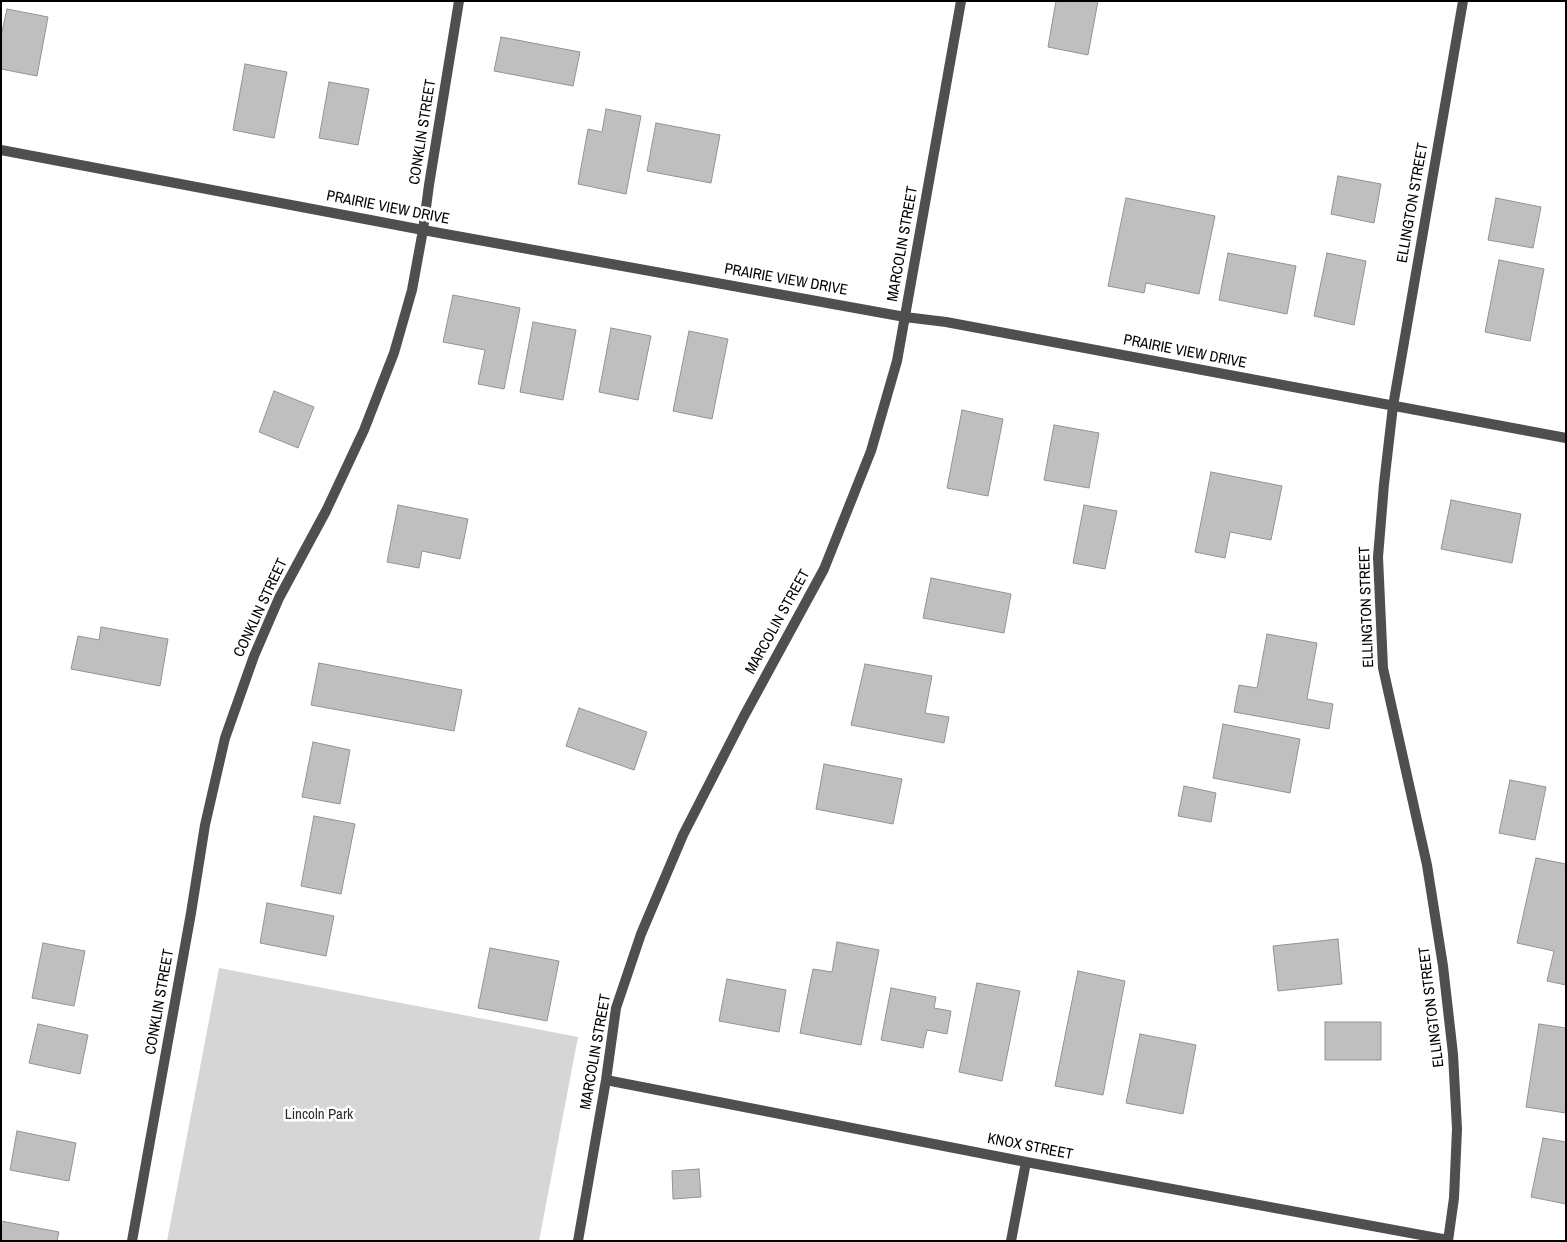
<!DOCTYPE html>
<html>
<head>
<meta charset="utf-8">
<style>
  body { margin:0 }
  #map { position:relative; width:1567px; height:1242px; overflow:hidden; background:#fff; font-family:"Archivo Narrow",sans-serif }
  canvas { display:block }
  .frame { position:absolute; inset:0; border:2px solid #000; pointer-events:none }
</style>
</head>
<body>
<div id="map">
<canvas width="1567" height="1242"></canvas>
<div class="frame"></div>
</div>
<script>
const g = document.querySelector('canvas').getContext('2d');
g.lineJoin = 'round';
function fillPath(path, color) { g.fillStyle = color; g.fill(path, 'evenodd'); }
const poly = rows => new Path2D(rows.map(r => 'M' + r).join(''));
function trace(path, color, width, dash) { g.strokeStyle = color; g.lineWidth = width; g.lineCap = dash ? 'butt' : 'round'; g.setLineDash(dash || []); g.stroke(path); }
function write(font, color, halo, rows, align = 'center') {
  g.font = font + ' "Archivo Narrow",sans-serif'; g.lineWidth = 5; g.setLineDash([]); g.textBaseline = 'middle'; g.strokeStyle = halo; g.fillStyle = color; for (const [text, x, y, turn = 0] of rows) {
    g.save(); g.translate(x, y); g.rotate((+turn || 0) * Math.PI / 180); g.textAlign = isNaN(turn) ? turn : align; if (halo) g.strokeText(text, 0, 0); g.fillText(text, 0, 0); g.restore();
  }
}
fillPath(poly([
  [219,968,578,1037,539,1241,167,1241]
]), '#d6d6d6');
const building = poly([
  [1056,1,1098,1,1088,55,1048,47,1056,1],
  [7,9,48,17,37,76,1,69,1,36,7,9],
  [501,37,580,52,573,86,494,71,501,37],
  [245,64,287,72,274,138,233,130,245,64],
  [329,82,369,89,358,145,319,138,329,82],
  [606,109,641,116,626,194,578,184,588,129,602,132,606,109],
  [656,123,720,135,711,183,647,171,656,123],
  [1338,176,1381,184,1374,223,1331,214,1338,176],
  [1126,198,1215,216,1199,294,1146,283,1144,293,1108,286,1126,198],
  [1496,198,1541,207,1533,248,1488,240,1496,198],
  [1228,253,1296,266,1287,314,1219,300,1228,253],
  [1327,253,1366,261,1354,325,1314,316,1327,253],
  [1499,260,1544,269,1530,341,1485,332,1499,260],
  [453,295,520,308,504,389,478,384,485,350,443,342,453,295],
  [533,322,576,330,563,400,520,392,533,322],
  [611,328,651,336,638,400,599,392,611,328],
  [689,331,728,339,712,419,673,411,689,331],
  [274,391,314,407,298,448,259,432,274,391],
  [962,410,1003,419,988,496,947,488,962,410],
  [1054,425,1099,433,1089,488,1044,480,1054,425],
  [1211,472,1282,486,1271,540,1230,532,1225,558,1195,552,1211,472],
  [1451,500,1521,514,1512,563,1441,549,1451,500],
  [398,505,468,519,460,559,422,551,419,568,387,562,398,505],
  [1084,505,1117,511,1105,569,1073,563,1084,505],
  [931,578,1011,594,1004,633,923,618,931,578],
  [101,627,168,639,160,686,71,669,78,636,99,640,101,627],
  [1267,634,1317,643,1307,699,1333,704,1329,729,1234,712,1239,685,1257,688,1267,634],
  [319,663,462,690,454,731,311,705,319,663],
  [865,664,932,676,925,713,949,717,944,743,851,725,865,664],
  [579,708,647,732,634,770,566,746,579,708],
  [1223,724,1300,739,1290,793,1213,778,1223,724],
  [313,742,350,750,340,804,302,797,313,742],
  [824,764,902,779,893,824,816,809,824,764],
  [1510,780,1546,787,1535,840,1499,833,1510,780],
  [1184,786,1216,793,1211,822,1178,816,1184,786],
  [314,816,355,824,341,894,301,886,314,816],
  [1536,858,1566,864,1566,985,1547,981,1554,951,1517,943,1536,858],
  [267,903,334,916,326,956,260,943,267,903],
  [1338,939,1342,984,1278,991,1273,946,1338,939],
  [837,942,879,950,861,1045,800,1033,813,969,832,972,837,942],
  [43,943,85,951,74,1006,32,998,43,943],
  [490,948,559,961,547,1021,478,1008,490,948],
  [1078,971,1125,981,1103,1095,1055,1086,1078,971],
  [727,979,786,990,779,1032,719,1021,727,979],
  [977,983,1020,991,1002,1081,959,1072,977,983],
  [891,988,936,997,934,1008,951,1011,947,1034,927,1030,923,1048,881,1040,891,988],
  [1325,1022,1381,1022,1381,1060,1325,1060,1325,1022],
  [38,1024,88,1035,80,1074,29,1063,38,1024],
  [1539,1024,1566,1028,1566,1113,1526,1107,1539,1024],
  [1140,1034,1196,1045,1183,1114,1126,1103,1140,1034],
  [17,1131,76,1143,69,1181,10,1170,17,1131],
  [1543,1138,1566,1142,1566,1204,1531,1197,1543,1138],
  [699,1169,701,1197,673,1199,672,1171,699,1169],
  [1,1221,59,1232,57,1241,1,1241,1,1221]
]);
fillPath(building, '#bfbfbf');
trace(building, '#939393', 1);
trace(poly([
  [1,150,423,230,905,317,946,322,1566,438],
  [606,1080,1026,1162,1448,1240],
  [132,1241,191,913,205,825,225,738,254,656,279,598,326,511,364,430,394,353,412,290,423,230,429,185,459,1],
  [578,1241,606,1080,616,1008,641,934,683,835,744,716,824,569,871,451,897,361,961,1],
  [1011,1241,1026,1162],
  [1448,1241,1454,1198,1457,1129,1453,1054,1443,966,1427,865,1383,668,1378,557,1384,484,1393,406,1463,1]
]), '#4f4f4f', 10);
write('15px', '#000', '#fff', [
  ["CONKLIN STREET",423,132,-81],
  ["ELLINGTON STREET",1413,203,-80],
  ["PRAIRIE VIEW DRIVE",388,208,11],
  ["MARCOLIN STREET",903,244,-80],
  ["PRAIRIE VIEW DRIVE",786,280,10],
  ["PRAIRIE VIEW DRIVE",1185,352,11],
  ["ELLINGTON STREET",1367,607,-92],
  ["CONKLIN STREET",261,608,-65],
  ["MARCOLIN STREET",778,622,-61],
  ["CONKLIN STREET",160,1002,-80],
  ["ELLINGTON STREET",1432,1007,-97],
  ["MARCOLIN STREET",596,1052,-80],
  ["KNOX STREET",1030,1147,11]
]);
write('15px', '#2d2d2d', '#fff', [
  ["Lincoln Park",319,1115]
]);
</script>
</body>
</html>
